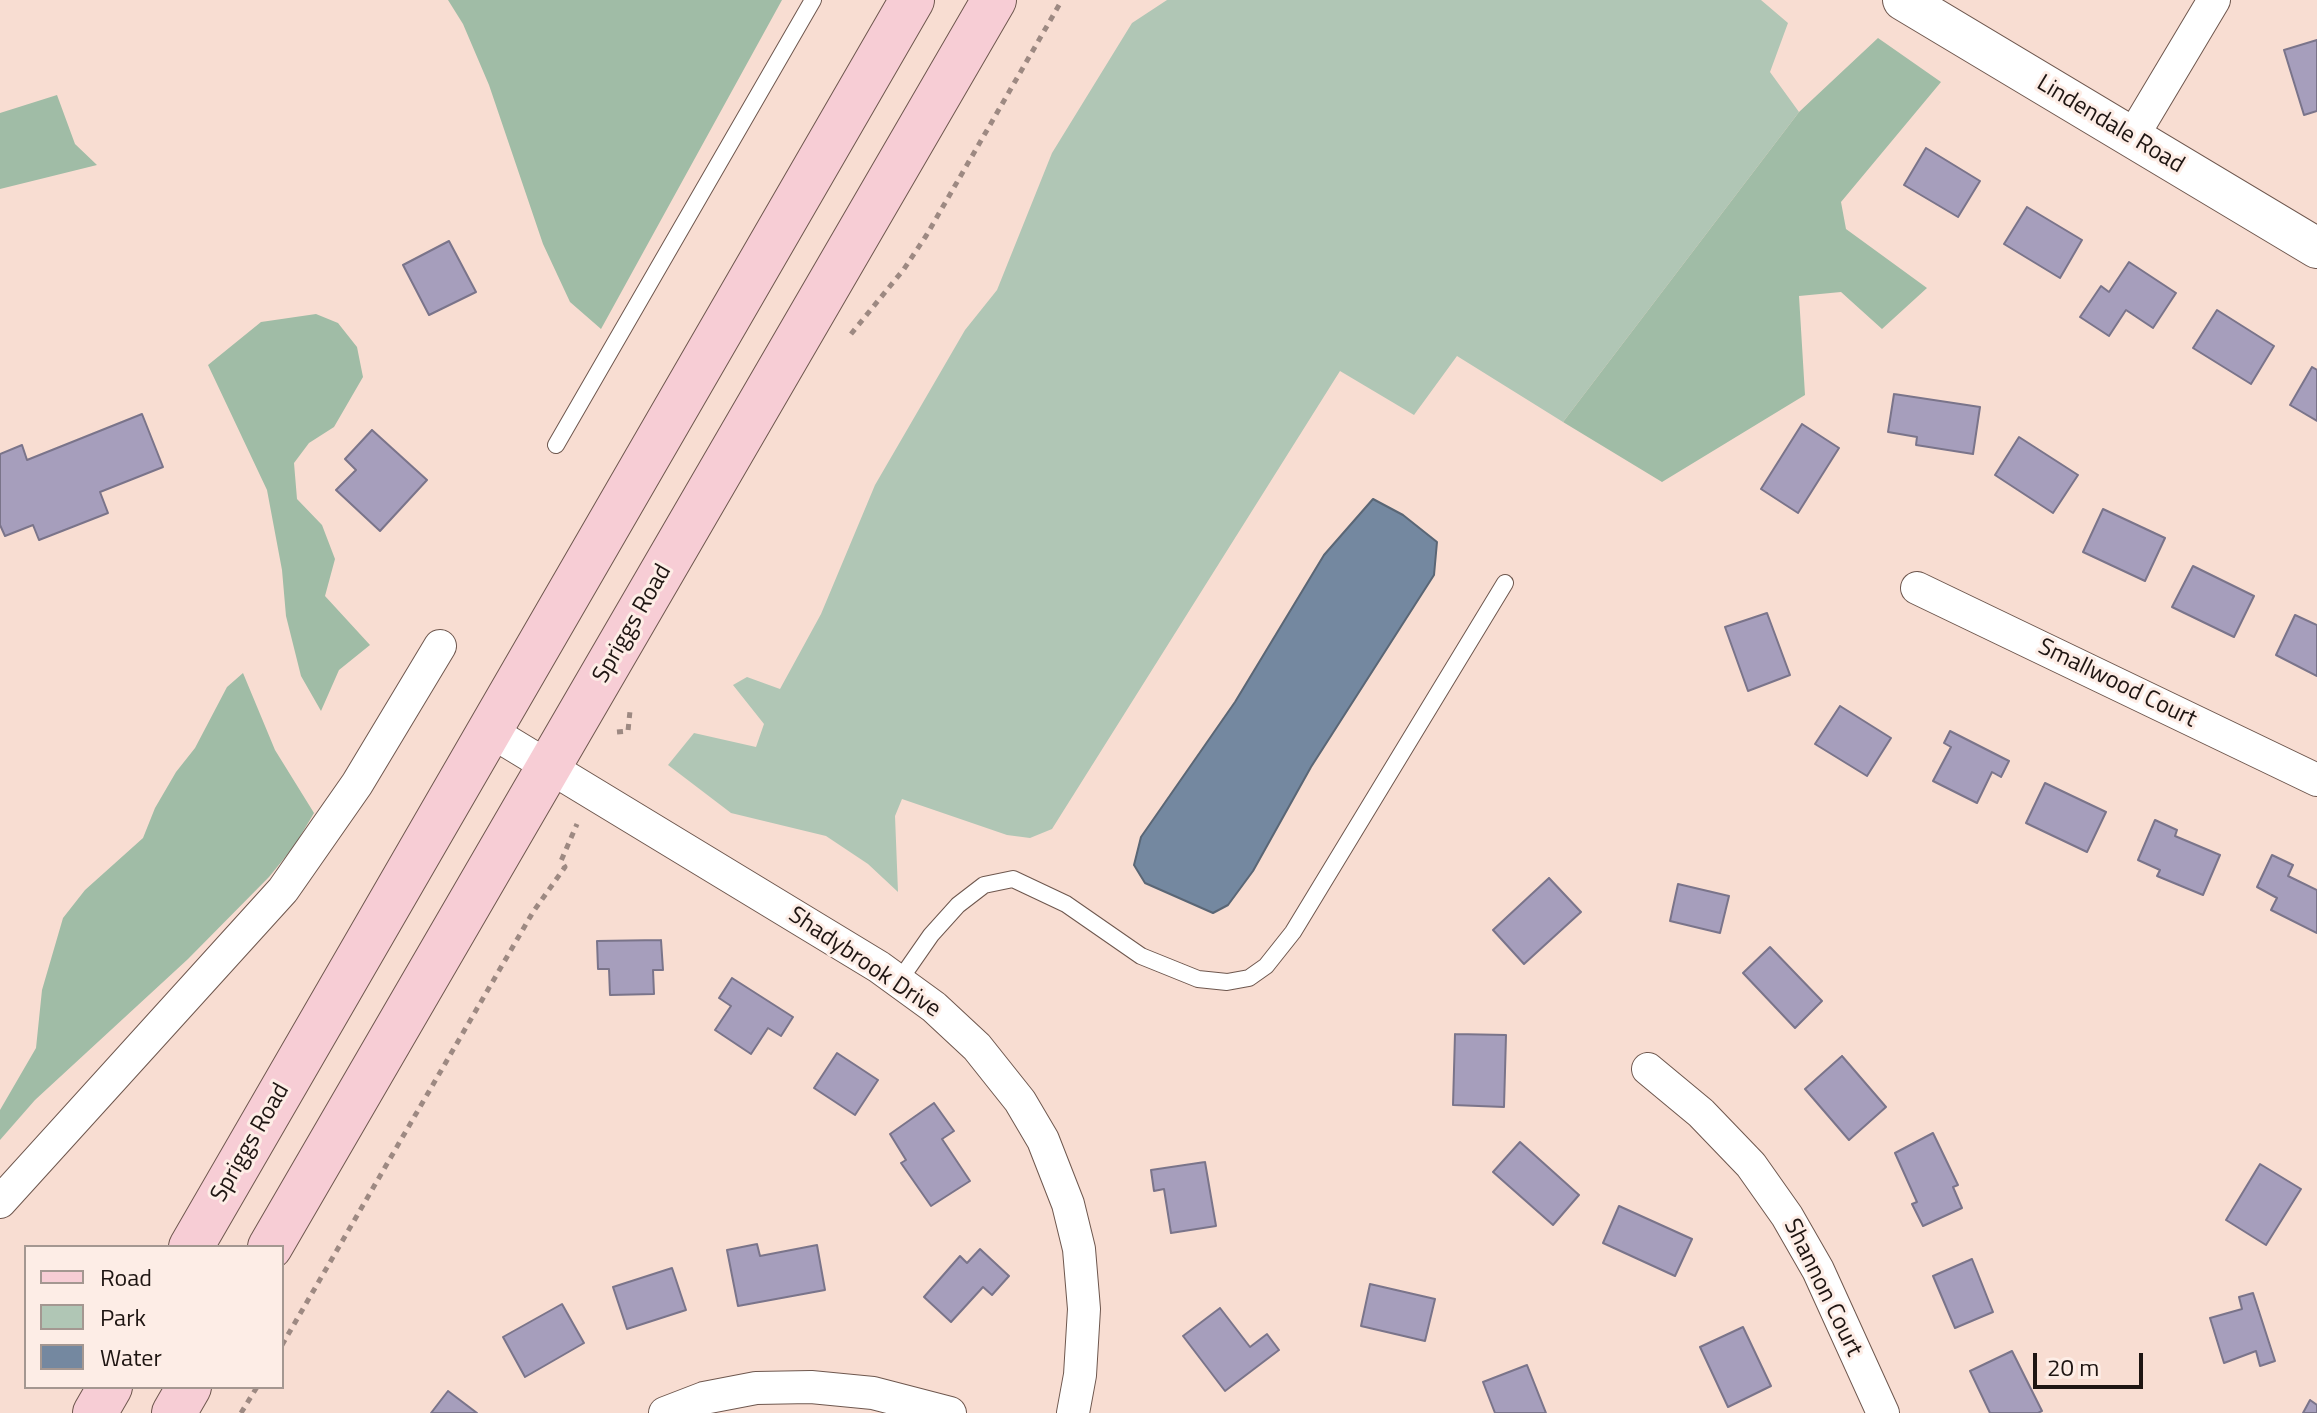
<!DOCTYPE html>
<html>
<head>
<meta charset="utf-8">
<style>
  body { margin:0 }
  #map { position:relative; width:2317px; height:1413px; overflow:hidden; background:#f8ddd2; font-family:"Titillium Web",sans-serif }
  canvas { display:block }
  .legend { position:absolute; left:24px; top:1245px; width:260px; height:144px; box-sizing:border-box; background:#fdede6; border:2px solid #a49791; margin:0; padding:10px 14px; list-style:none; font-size:24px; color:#1e1512 }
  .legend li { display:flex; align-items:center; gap:16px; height:40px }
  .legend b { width:40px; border:2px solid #a49791 }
  .scale { position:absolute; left:2033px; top:1353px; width:110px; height:36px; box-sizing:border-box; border:4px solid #1e1512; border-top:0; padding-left:10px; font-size:24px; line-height:28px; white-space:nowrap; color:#1e1512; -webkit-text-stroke:6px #fdede6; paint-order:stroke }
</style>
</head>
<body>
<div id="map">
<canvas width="2317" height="1413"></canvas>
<ul class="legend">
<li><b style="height:10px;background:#f7cdd5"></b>Road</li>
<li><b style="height:22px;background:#b0c6b5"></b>Park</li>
<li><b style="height:22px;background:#7488a0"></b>Water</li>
</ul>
<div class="scale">20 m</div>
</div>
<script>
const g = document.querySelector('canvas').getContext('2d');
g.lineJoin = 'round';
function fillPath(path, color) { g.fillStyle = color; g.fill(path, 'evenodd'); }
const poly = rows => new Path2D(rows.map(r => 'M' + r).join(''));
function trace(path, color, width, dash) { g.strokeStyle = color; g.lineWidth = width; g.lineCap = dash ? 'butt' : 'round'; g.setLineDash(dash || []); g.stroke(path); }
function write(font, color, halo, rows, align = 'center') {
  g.font = font + ' "Titillium Web",sans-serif'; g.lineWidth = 6; g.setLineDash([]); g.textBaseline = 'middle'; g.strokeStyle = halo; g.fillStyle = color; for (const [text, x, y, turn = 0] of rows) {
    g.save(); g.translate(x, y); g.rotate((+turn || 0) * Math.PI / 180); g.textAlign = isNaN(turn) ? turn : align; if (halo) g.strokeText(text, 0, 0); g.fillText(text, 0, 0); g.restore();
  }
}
fillPath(poly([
  [1167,0,1761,0,1788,23,1770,72,1799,112,1563,422,1457,356,1414,415,1340,371,1052,829,1030,838,1007,835,902,799,895,816,898,892,868,864,826,836,731,813,668,765,694,733,756,747,764,724,733,685,747,677,780,689,821,614,875,485,965,330,997,290,1052,153,1132,23]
]), '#b0c6b5');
fillPath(poly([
  [448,0,782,0,601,329,570,302,543,244,489,85,463,24],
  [1878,38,1941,82,1841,202,1846,229,1927,288,1882,329,1841,292,1799,296,1805,395,1662,482,1563,422,1799,112],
  [57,95,75,144,97,165,0,189,0,113],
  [316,314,338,323,357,347,363,377,334,427,309,443,294,463,297,499,322,525,335,559,325,596,370,645,339,670,321,711,301,676,286,616,282,570,267,490,208,365,261,322],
  [243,673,275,750,314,813,295,845,269,877,188,959,35,1100,0,1140,0,1110,36,1048,42,990,63,918,85,890,143,838,155,808,176,772,195,748,227,687]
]), '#a0bca6');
const water = poly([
  [1373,499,1403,515,1437,542,1434,575,1311,767,1253,871,1228,905,1213,913,1145,883,1134,865,1141,837,1235,702,1324,555,1373,499]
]);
fillPath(water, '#7488a0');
trace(water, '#5a6675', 2);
const building = poly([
  [2317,40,2317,111,2304,115,2284,50,2317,40],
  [1926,148,1980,181,1958,217,1904,185,1926,148],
  [2027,207,2082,240,2060,278,2004,244,2027,207],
  [449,241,476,292,429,315,403,265,449,241],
  [2129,262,2176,293,2153,328,2126,310,2109,336,2080,317,2101,286,2109,292,2129,262],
  [2217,310,2274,346,2251,384,2193,348,2217,310],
  [2312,367,2317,370,2317,421,2290,405,2312,367],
  [1894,394,1980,407,1973,454,1916,445,1917,437,1888,432,1894,394],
  [142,414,163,467,100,492,108,513,39,540,33,525,5,536,0,525,0,454,22,445,27,460,142,414],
  [1802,424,1839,448,1798,513,1761,489,1802,424],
  [372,430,427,480,380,531,336,490,356,470,345,459,372,430],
  [2019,437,2078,475,2053,513,1995,475,2019,437],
  [2103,509,2165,538,2145,581,2083,552,2103,509],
  [2193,566,2254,596,2234,637,2172,607,2193,566],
  [1767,613,1790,675,1748,691,1725,627,1767,613],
  [2295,615,2317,625,2317,676,2276,655,2295,615],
  [1840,706,1891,738,1867,776,1815,744,1840,706],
  [1950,731,2009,761,2001,777,1992,772,1977,803,1933,781,1951,747,1944,743,1950,731],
  [2045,783,2106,812,2087,852,2026,823,2045,783],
  [2155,820,2177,830,2175,836,2220,855,2203,895,2157,876,2160,870,2138,860,2155,820],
  [2272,855,2293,865,2288,876,2317,890,2317,933,2271,910,2277,898,2257,887,2272,855],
  [1549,878,1581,912,1524,964,1493,930,1549,878],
  [1678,884,1729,896,1720,933,1670,921,1678,884],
  [661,940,663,970,653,970,654,994,610,995,609,969,598,969,597,941,661,940],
  [1770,947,1822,1001,1795,1028,1743,973,1770,947],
  [732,978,793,1017,781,1036,768,1028,751,1054,715,1030,731,1006,719,998,732,978],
  [1455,1034,1506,1035,1504,1107,1453,1105,1455,1034],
  [837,1053,878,1080,855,1115,814,1088,837,1053],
  [1842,1056,1886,1107,1849,1140,1805,1089,1842,1056],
  [934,1103,954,1131,942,1139,970,1181,931,1206,901,1163,906,1160,890,1134,934,1103],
  [1933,1133,1958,1185,1953,1187,1962,1208,1923,1226,1912,1204,1917,1202,1895,1153,1933,1133],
  [1520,1142,1579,1195,1553,1225,1493,1172,1520,1142],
  [1205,1162,1216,1226,1171,1233,1164,1189,1154,1191,1151,1170,1205,1162],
  [2260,1164,2301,1189,2266,1245,2226,1220,2260,1164],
  [1619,1206,1692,1239,1675,1276,1603,1243,1619,1206],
  [757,1244,760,1256,817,1245,825,1290,738,1306,727,1250,757,1244],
  [980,1249,1009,1276,992,1295,983,1287,951,1322,924,1297,960,1256,967,1263,980,1249],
  [1972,1259,1993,1312,1955,1328,1933,1276,1972,1259],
  [672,1268,686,1310,627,1329,613,1287,672,1268],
  [1370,1284,1435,1299,1425,1341,1361,1326,1370,1284],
  [2253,1293,2275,1361,2260,1366,2256,1351,2224,1363,2210,1318,2242,1309,2239,1297,2253,1293],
  [562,1304,584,1343,525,1377,503,1337,562,1304],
  [1220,1308,1250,1347,1267,1334,1279,1350,1225,1391,1183,1336,1220,1308],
  [1743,1327,1771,1386,1728,1407,1700,1347,1743,1327],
  [2012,1351,2042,1411,2038,1413,1990,1413,1970,1371,2012,1351],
  [1527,1365,1546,1413,1495,1413,1483,1382,1527,1365],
  [448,1391,477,1413,431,1413,448,1391],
  [2310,1400,2317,1405,2317,1413,2303,1413,2310,1400]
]);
fillPath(building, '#a69ebc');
trace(building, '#7a748a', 2);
const service = poly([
  [556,445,813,0],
  [899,981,931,935,958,905,984,885,1013,879,1066,904,1141,956,1198,979,1227,982,1249,978,1266,966,1293,932,1505,583]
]);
const minor = poly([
  [2131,139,2214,0],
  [1917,588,2317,780],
  [490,731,879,967,934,1007,977,1047,1020,1101,1043,1140,1068,1204,1079,1249,1084,1309,1080,1375,1073,1413],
  [1648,1069,1701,1113,1751,1165,1787,1216,1818,1270,1883,1413],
  [0,1202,283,890,357,784,440,646],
  [665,1413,704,1398,756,1388,811,1387,873,1393,950,1413]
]);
const tertiary = poly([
  [1903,0,2317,248]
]);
const secondary = poly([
  [191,1247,912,0],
  [270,1247,994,0],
  [95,1413,110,1387],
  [174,1413,189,1387]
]);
trace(service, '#6e574e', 18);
trace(minor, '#6e574e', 34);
trace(tertiary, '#6e574e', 42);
trace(secondary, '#6e574e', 46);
trace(poly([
  [851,334,904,269,926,236,1062,0],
  [617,732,628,731,630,711],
  [282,1345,533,912,565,867,561,861,577,824],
  [241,1413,257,1387]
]), '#9d8982', 5, [6, 6]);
trace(service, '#fff', 16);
trace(minor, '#fff', 32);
trace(tertiary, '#fff', 40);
trace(secondary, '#f7cdd5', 44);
write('24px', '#1e1512', '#fdede6', [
  ["Lindendale Road",2110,125,31],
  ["Spriggs Road",633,624,-60],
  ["Smallwood Court",2117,684,26],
  ["Shadybrook Drive",864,963,34],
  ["Spriggs Road",251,1143,-60],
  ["Shannon Court",1822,1288,64]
]);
</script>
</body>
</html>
